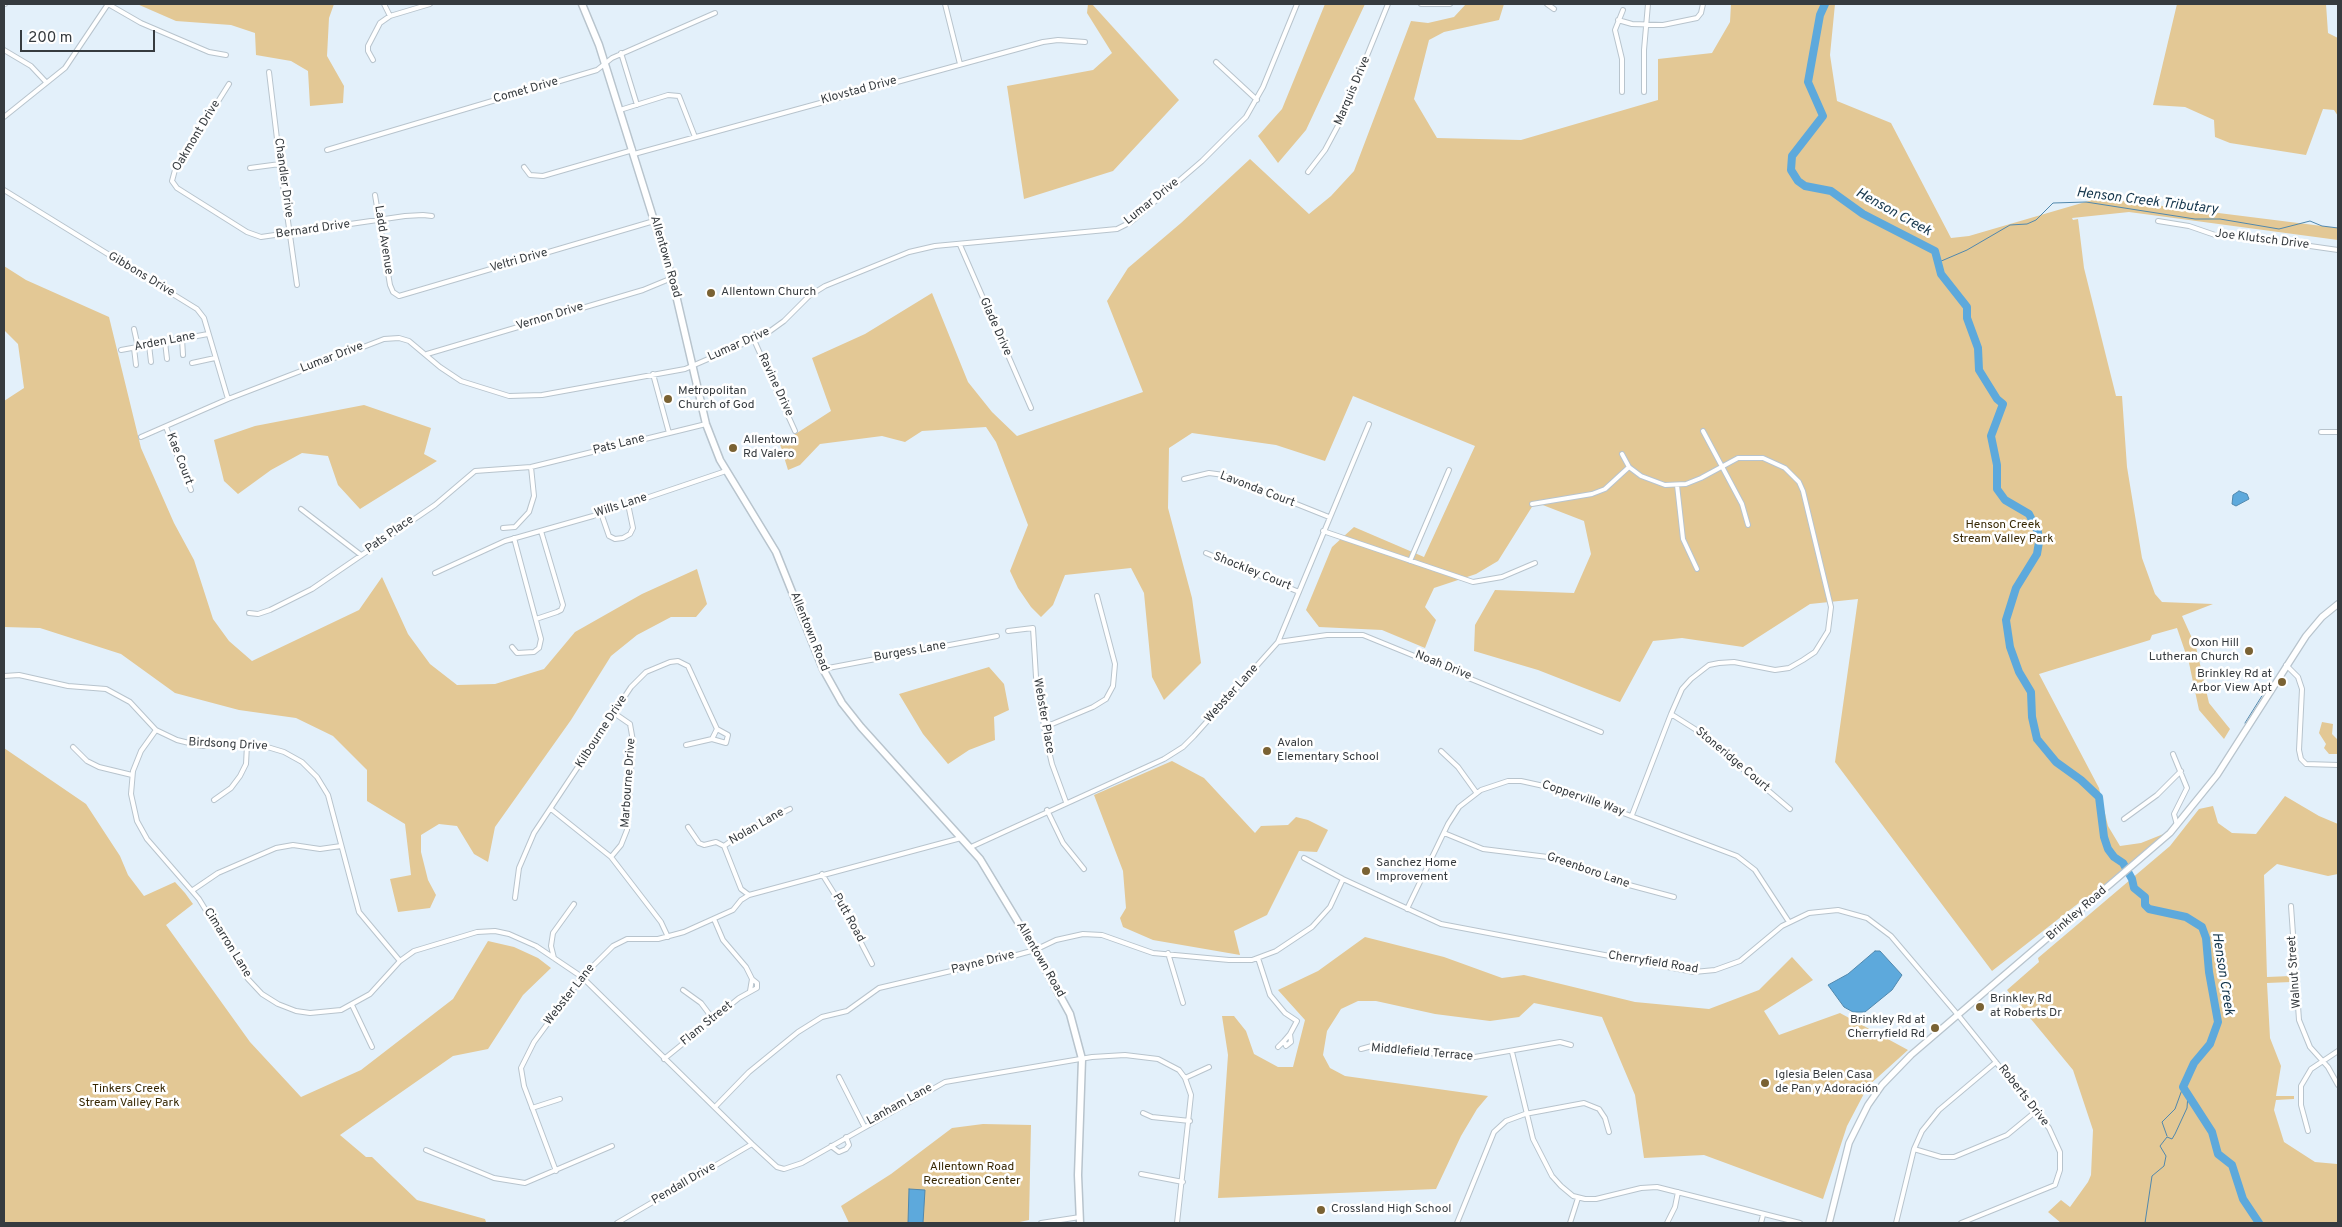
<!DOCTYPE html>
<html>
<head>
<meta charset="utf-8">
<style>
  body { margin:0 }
  #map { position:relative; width:2342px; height:1227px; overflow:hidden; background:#e3f0fa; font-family:Overpass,sans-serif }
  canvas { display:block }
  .frame { position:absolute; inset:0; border:5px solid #363b3f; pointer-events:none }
  .scale { position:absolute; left:20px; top:30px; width:135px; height:22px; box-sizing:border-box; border:2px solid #363b3f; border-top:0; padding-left:6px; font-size:15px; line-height:18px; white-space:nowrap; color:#363b3f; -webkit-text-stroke:4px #fff; paint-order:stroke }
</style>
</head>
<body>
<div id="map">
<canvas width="2342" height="1227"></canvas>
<div class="frame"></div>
<div class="scale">200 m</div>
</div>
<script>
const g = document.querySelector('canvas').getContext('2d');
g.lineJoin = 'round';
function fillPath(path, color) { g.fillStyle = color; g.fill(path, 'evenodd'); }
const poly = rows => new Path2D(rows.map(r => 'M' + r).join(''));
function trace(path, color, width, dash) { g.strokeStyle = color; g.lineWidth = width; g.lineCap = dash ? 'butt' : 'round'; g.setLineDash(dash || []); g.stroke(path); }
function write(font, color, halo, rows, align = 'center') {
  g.font = font + ' Overpass,sans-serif'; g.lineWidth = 5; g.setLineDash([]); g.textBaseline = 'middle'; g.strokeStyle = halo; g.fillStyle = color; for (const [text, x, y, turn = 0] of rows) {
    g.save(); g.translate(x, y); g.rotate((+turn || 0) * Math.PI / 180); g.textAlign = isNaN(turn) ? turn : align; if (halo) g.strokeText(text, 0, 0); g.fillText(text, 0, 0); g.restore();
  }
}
fillPath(poly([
  [137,4,334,4,329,18,327,56,344,86,343,103,310,106,308,71,291,61,256,55,255,33,231,25,176,21],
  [1088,4,1092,4,1179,100,1113,171,1024,199,1007,86,1093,70,1112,53,1087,13],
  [1325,4,1365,4,1306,130,1278,163,1258,136,1282,109],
  [1466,4,1504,4,1499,20,1444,32,1429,40,1414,99,1437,138,1521,140,1658,100,1658,59,1712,53,1730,22,1731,4,1835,4,1830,55,1837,101,1891,123,1951,238,1969,236,2099,198,2338,228,2338,240,2129,212,2072,218,2073,220,2078,219,2084,268,2116,396,2122,396,2127,467,2142,558,2155,594,2162,602,2213,604,2182,616,2196,647,2209,703,2230,729,2224,739,2199,710,2189,663,2177,628,2152,635,2150,640,2039,674,2099,788,2108,826,2120,846,2141,843,2166,833,2081,906,2080,902,1992,971,1835,762,1858,599,1810,604,1743,647,1682,638,1653,641,1620,702,1538,670,1474,651,1475,625,1495,590,1574,593,1591,554,1584,521,1535,502,1498,561,1476,574,1434,588,1425,607,1436,620,1425,648,1382,630,1319,627,1306,610,1332,547,1354,527,1424,557,1475,446,1353,396,1325,461,1276,445,1192,433,1169,448,1168,508,1192,598,1201,663,1164,700,1152,677,1144,593,1131,568,1065,575,1053,605,1041,617,1031,607,1018,588,1010,571,1028,525,996,442,986,427,922,431,905,442,882,436,820,444,800,465,788,470,780,444,831,411,812,358,865,334,932,293,968,382,992,412,1017,436,1143,392,1107,301,1128,268,1181,223,1250,159,1309,214,1331,196,1354,171,1411,21,1428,23,1454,17],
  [2177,4,2326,4,2328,33,2338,38,2338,116,2334,110,2323,109,2306,155,2230,143,2215,137,2214,120,2185,107,2153,105],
  [4,266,26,280,109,317,141,448,174,523,194,560,213,619,229,641,252,661,359,610,382,577,408,634,430,664,457,685,495,684,544,669,575,632,642,594,697,569,707,604,696,617,671,617,637,635,611,656,571,720,495,827,488,862,474,854,457,826,439,824,421,835,421,852,428,880,436,895,430,908,398,912,390,879,411,875,405,824,367,801,367,770,333,736,296,718,239,710,175,693,121,654,40,628,4,627,4,401,24,388,18,344,4,330],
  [364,405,431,428,424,454,437,461,360,509,338,485,328,456,302,453,271,470,238,494,224,481,214,440,255,426],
  [989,667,1004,684,1009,710,994,717,995,740,969,750,948,764,923,734,899,694],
  [2322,722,2333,724,2332,734,2338,740,2338,754,2329,754,2324,748,2326,744,2319,733],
  [4,748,86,804,120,856,128,875,144,896,175,882,185,893,193,904,166,925,250,1042,301,1097,361,1070,453,999,488,941,514,947,538,958,551,968,523,995,488,1049,453,1056,340,1135,366,1157,372,1157,417,1200,485,1219,486,1222,492,1223,4,1223],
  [1172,761,1204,778,1255,833,1261,826,1288,825,1296,817,1308,820,1328,830,1317,852,1299,851,1267,915,1234,931,1240,955,1153,940,1123,927,1120,918,1126,908,1123,871,1094,795],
  [2285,796,2319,816,2338,824,2338,874,2328,876,2277,864,2264,875,2267,977,2291,976,2291,982,2267,983,2270,1038,2281,1066,2276,1096,2294,1096,2294,1099,2276,1100,2274,1110,2284,1142,2315,1162,2337,1164,2338,1223,2061,1223,2048,1212,2061,1200,2070,1207,2088,1182,2091,1175,2093,1130,2073,1070,2007,990,2039,962,2038,958,2170,846,2199,809,2213,806,2218,823,2232,833,2256,834],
  [1365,937,1444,957,1502,978,1524,975,1635,1002,1709,1009,1759,990,1792,957,1813,980,1764,1011,1779,1035,1840,1013,1908,1050,1868,1086,1847,1126,1823,1199,1704,1155,1644,1158,1635,1095,1602,1017,1534,1003,1519,1017,1490,1021,1435,1014,1376,1001,1358,1001,1341,1009,1327,1031,1323,1055,1330,1068,1345,1076,1488,1096,1477,1109,1461,1136,1436,1189,1218,1198,1228,1055,1222,1016,1234,1016,1246,1031,1254,1054,1278,1067,1293,1067,1305,1020,1278,990,1318,971],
  [983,1124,1031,1125,1029,1220,1015,1223,849,1223,841,1206,891,1174,952,1128]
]), '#e3c895');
const water = poly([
  [2239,491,2247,494,2249,499,2236,506,2232,504,2233,495,2239,491],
  [1875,951,1880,951,1902,975,1892,990,1865,1012,1853,1012,1844,1007,1828,985,1848,974,1875,951],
  [909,1189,925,1190,923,1223,908,1223,909,1189]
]);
fillPath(water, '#5da9dc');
trace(water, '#5188ad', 1);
trace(poly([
  [1939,262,1967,250,2010,225,2027,224,2036,220,2053,203,2086,202,2195,219,2220,219,2279,229,2310,221,2322,226,2338,228],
  [2245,723,2270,683],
  [2167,1136,2162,1122,2175,1109,2183,1087],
  [2145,1223,2152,1176,2164,1166,2166,1156,2160,1146,2167,1137,2172,1139,2175,1134,2187,1108,2188,1094]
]), '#5188ad', 1);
trace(poly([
  [1825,4,1820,15,1808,82,1823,116,1792,156,1791,170,1798,181,1805,186,1831,191,1863,214,1935,251,1941,274,1967,307,1967,318,1978,348,1979,370,1997,399,2003,404,1991,436,1997,465,1997,489,2005,500,2029,514,2038,532,2039,542,2037,554,2016,588,2006,620,2010,647,2019,672,2031,692,2032,717,2037,739,2056,762,2081,780,2099,797,2104,837,2108,849,2114,857,2123,863,2132,879,2134,888,2145,897,2145,905,2149,909,2186,917,2202,927,2206,938,2209,972,2218,1022,2210,1044,2194,1063,2183,1087,2212,1132,2218,1154,2232,1165,2243,1199,2259,1223]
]), '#5da9dc', 8);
const street = poly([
  [4,4,5,4],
  [384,4,390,16],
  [945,4,960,64],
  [1421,4,1450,4],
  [1547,4,1554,9],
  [1618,20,1632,24,1663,25,1697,18,1701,13,1703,4],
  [4,50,31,66,46,82],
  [621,53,637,105],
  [373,60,368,51,368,46,380,23,390,16,430,4],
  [1216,62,1257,100],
  [269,72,280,164,297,285],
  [229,84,175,170,172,181,177,188,247,232,261,237,405,216,423,215,432,216],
  [1622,92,1622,59,1615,30,1623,10],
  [1644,92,1644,50,1648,4],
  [620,110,668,95,679,96,695,137],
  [4,117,65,68,108,4,141,23,209,52,226,55],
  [327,150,597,70,612,58,715,13],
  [634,154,1043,42,1058,40,1085,42],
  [524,167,530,175,543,176,633,150],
  [250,168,280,164],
  [1308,172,1325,150,1340,122,1388,4],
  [4,190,197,309,204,318,228,399],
  [375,195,390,285,393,292,399,296,654,221],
  [2158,221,2189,226,2215,235,2247,237,2338,250],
  [960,245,1031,408],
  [134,329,138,347],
  [182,339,183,355],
  [754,340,795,431],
  [165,342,167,359],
  [149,345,151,362],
  [134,348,136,365],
  [121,350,208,334],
  [427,354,643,290,672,278],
  [192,363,215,358],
  [653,374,669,433],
  [166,427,191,490],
  [1703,431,1742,504,1748,525],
  [2321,432,2338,432],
  [141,437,228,399,384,339,399,338,409,341,440,367,461,381,509,396,542,395,685,369,766,334,784,321,809,296,825,286,909,252,935,246,1117,229,1131,222,1202,161,1246,117,1263,87,1297,4],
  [1622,454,1629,467,1641,476,1665,485,1686,484,1701,478,1738,458,1763,458,1785,468,1799,482,1803,491,1831,607,1828,631,1815,652,1803,660,1789,668,1775,670,1734,662,1719,663,1709,665,1691,679,1682,689,1671,714,1632,815],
  [1184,479,1209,473,1224,475,1329,517],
  [1677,485,1683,539,1697,569],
  [1532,504,1592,494,1605,489,1629,467],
  [301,509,361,555],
  [601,513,609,536,615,539,623,538,630,534,633,528,628,504],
  [503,528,515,527,529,512,534,496,531,467],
  [1323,531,1473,582,1502,577,1535,563],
  [1206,553,1299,592],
  [1410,561,1449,470],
  [435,573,505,541,593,516,726,471],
  [249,613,258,614,270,610,312,589,435,505,475,471,531,467,706,424],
  [536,619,557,612,561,610,563,605,541,531],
  [1008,631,1033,628,1036,677,1046,738,1052,764,1066,802],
  [1278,642,1327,635,1363,635,1601,732],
  [512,647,517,653,534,652,539,648,541,639,514,538],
  [2286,665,2298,677,2302,689,2299,750,2301,759,2306,764,2338,765],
  [823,669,997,636],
  [4,676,19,675,68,686,106,689,130,702,156,730,177,740,201,746,264,746,284,752,302,762,317,777,328,795,359,912,400,961],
  [1671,714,1698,731,1790,809],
  [1045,727,1093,707,1106,699,1113,686,1115,664,1097,596],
  [156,730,141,751,133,771,131,794,137,821,147,839,199,899,248,979,262,994,278,1004,296,1011,310,1013,341,1010,370,994,400,961,414,951,477,932,495,931,509,934,536,946,582,977,752,1144,777,1167,784,1169,802,1163,945,1082,1092,1057,1125,1055,1158,1059,1179,1070,1185,1078,1191,1095,1177,1223],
  [686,745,712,739,726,743,728,735,717,729],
  [73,747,87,761,99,767,132,775],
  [1441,751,1458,767,1476,792],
  [2173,754,2187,788,2174,814,2177,825],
  [214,800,231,788,240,776,246,764,247,745],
  [551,809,611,857,661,922,668,937],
  [1047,810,1063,843,1084,869],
  [2124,819,2157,795,2181,771],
  [688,827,699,843,704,845,716,842,724,846,741,889,749,895],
  [1444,833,1483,849,1556,858,1629,885,1674,897],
  [724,846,744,832,790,809],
  [971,847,1164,759,1183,747,1194,736,1278,642,1369,424],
  [611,857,621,845,627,830,633,741,630,724,614,713],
  [1304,858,1343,879,1441,924,1694,972,1715,970,1740,961,1782,926,1809,913,1838,910,1867,918,1891,936,1958,1015,2049,1128,2060,1152,2060,1170,2055,1185,1961,1223],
  [822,874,842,906,872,964],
  [193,890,218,873,276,848,293,845,320,849,341,846],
  [515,898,519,868,534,833,631,687,646,672,670,662,678,661,688,666,717,729,712,739],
  [2291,906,2299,1020,2310,1047,2328,1067,2338,1085],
  [1407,909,1448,824,1459,807,1481,790,1508,781,1521,781,1562,790,1737,856,1755,870,1789,922],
  [714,919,723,940,746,967,752,979,750,991],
  [1168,953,1183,1003],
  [554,958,551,946,553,933,574,904],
  [1258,958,1270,995,1285,1013,1297,1021,1290,1034,1291,1042,1286,1046,1284,1041,1290,1034],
  [683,990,701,1003,713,1019],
  [352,1005,372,1047],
  [1278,1047,1284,1041],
  [1361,1049,1372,1046,1469,1058,1560,1042,1571,1045],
  [1512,1052,1533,1139,1552,1176,1561,1186,1573,1196,1585,1199,1596,1199,1641,1188,1657,1187,1800,1223],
  [664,1059,739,998,757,988,757,983,752,979],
  [839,1077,864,1126],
  [1185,1078,1209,1067],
  [715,1107,749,1072,798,1032,822,1017,847,1011,879,988,1002,959,1035,950,1056,940,1083,934,1102,935,1153,953,1229,960,1252,960,1276,951,1312,927,1330,907,1343,879],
  [532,1108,560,1099],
  [1143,1113,1152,1117,1190,1121],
  [2308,1131,2301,1105,2301,1086,2311,1069,2338,1051],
  [831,1146,839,1152,846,1149,849,1145,846,1137],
  [1914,1149,1941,1157,1954,1157,2007,1135,2035,1112],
  [426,1150,494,1178,525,1183,612,1146],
  [556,1171,524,1086,521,1068,534,1042,582,977,613,946,627,939,658,939,684,932,733,910,741,900,749,895,961,838],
  [1141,1174,1183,1182],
  [617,1223,752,1144],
  [1041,1223,1080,1217],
  [1457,1223,1494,1132,1506,1121,1525,1114,1584,1103,1599,1109,1605,1118,1609,1132],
  [1570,1223,1578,1198],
  [1667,1223,1675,1207,1678,1192],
  [1761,1223,1763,1215],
  [1896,1223,1914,1149,1922,1131,1939,1110,1996,1062]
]);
const secondary = poly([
  [1829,1223,1849,1143,1868,1105,1882,1085,1911,1055,2170,833,2217,775,2306,636,2322,617,2338,604]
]);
const primary = poly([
  [582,4,599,45,672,278,706,424,720,460,776,552,823,669,842,703,861,727,980,859,1035,950,1070,1014,1082,1059,1078,1175,1080,1223]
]);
trace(street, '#b8c4cd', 6);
trace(secondary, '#b8c4cd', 8);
trace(primary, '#b8c4cd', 9);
trace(street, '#fff', 4);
trace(secondary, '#fff', 5.5);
trace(primary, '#fff', 6);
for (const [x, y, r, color] of [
  [711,293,5,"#7a6233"],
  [668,399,5,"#7a6233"],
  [733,448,5,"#7a6233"],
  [2249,651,5,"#7a6233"],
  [2282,682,5,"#7a6233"],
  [1267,751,5,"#7a6233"],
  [1366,871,5,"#7a6233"],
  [1980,1007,5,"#7a6233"],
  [1935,1028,5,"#7a6233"],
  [1765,1083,5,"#7a6233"],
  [1321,1210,5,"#7a6233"]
]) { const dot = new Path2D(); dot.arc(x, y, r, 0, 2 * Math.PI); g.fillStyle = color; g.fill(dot); trace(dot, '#fff', 2); }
write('12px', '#363b3f', '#fff', [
  ["Comet Drive",526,91,-16],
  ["Klovstad Drive",859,91,-15],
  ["Marquis Drive",1353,91,-67],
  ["Oakmont Drive",197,136,-59],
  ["Chandler Drive",283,178,82],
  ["Lumar Drive",1152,202,-39],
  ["Bernard Drive",313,230,-8],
  ["Ladd Avenue",383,240,81],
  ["Joe Klutsch Drive",2262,240,7],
  ["Allentown Road",665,257,74],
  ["Veltri Drive",519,261,-16],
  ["Gibbons Drive",141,275,31],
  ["Vernon Drive",550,317,-17],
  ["Glade Drive",995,327,66],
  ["Arden Lane",165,342,-11],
  ["Lumar Drive",739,345,-24],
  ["Lumar Drive",332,358,-21],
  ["Ravine Drive",775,385,65],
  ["Pats Lane",619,445,-14],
  ["Kae Court",179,459,69],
  ["Lavonda Court",1257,490,21],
  ["Wills Lane",621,506,-18],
  ["Pats Place",390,535,-35],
  ["Shockley Court",1252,572,22],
  ["Allentown Road",809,632,68],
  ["Burgess Lane",910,652,-10],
  ["Noah Drive",1443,666,22],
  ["Webster Lane",1232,694,-48],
  ["Webster Place",1043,716,80],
  ["Kilbourne Drive",602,732,-57],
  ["Birdsong Drive",228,745,3],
  ["Stoneridge Court",1732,760,40],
  ["Marbourne Drive",629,783,-86],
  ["Copperville Way",1583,799,19],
  ["Nolan Lane",757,827,-30],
  ["Greenboro Lane",1588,871,19],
  ["Brinkley Road",2077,914,-41],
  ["Putt Road",848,918,61],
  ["Cimarron Lane",227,943,58],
  ["Allentown Road",1040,960,60],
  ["Payne Drive",983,963,-14],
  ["Cherryfield Road",1653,963,9],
  ["Walnut Street",2295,972,-94],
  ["Webster Lane",570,995,-52],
  ["Flam Street",707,1024,-39],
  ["Middlefield Terrace",1422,1053,5],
  ["Roberts Drive",2023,1096,52],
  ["Lanham Lane",900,1105,-29],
  ["Pendall Drive",684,1184,-30]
]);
write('12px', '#363b3f', '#fff', [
  ["Allentown Church",721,293],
  ["Metropolitan",678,392],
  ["Church of God",678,406],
  ["Allentown",743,441],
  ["Rd Valero",743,455],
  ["Oxon Hill",2239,644,"right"],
  ["Lutheran Church",2239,658,"right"],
  ["Brinkley Rd at",2272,675,"right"],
  ["Arbor View Apt",2272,689,"right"],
  ["Avalon",1277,744],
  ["Elementary School",1277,758],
  ["Sanchez Home",1376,864],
  ["Improvement",1376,878],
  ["Brinkley Rd",1990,1000],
  ["at Roberts Dr",1990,1014],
  ["Brinkley Rd at",1925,1021,"right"],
  ["Cherryfield Rd",1925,1035,"right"],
  ["Iglesia Belen Casa",1775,1076],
  ["de Pan y Adoración",1775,1090],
  ["Crossland High School",1331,1210]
], 'left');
write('12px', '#372804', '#fff', [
  ["Henson Creek",2003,526],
  ["Stream Valley Park",2003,540],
  ["Tinkers Creek",129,1090],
  ["Stream Valley Park",129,1104],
  ["Allentown Road",972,1168],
  ["Recreation Center",972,1182]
]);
write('italic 14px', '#16374d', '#fff', [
  ["Henson Creek Tributary",2147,202,7],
  ["Henson Creek",1893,213,29],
  ["Henson Creek",2222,974,81]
]);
</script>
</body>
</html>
